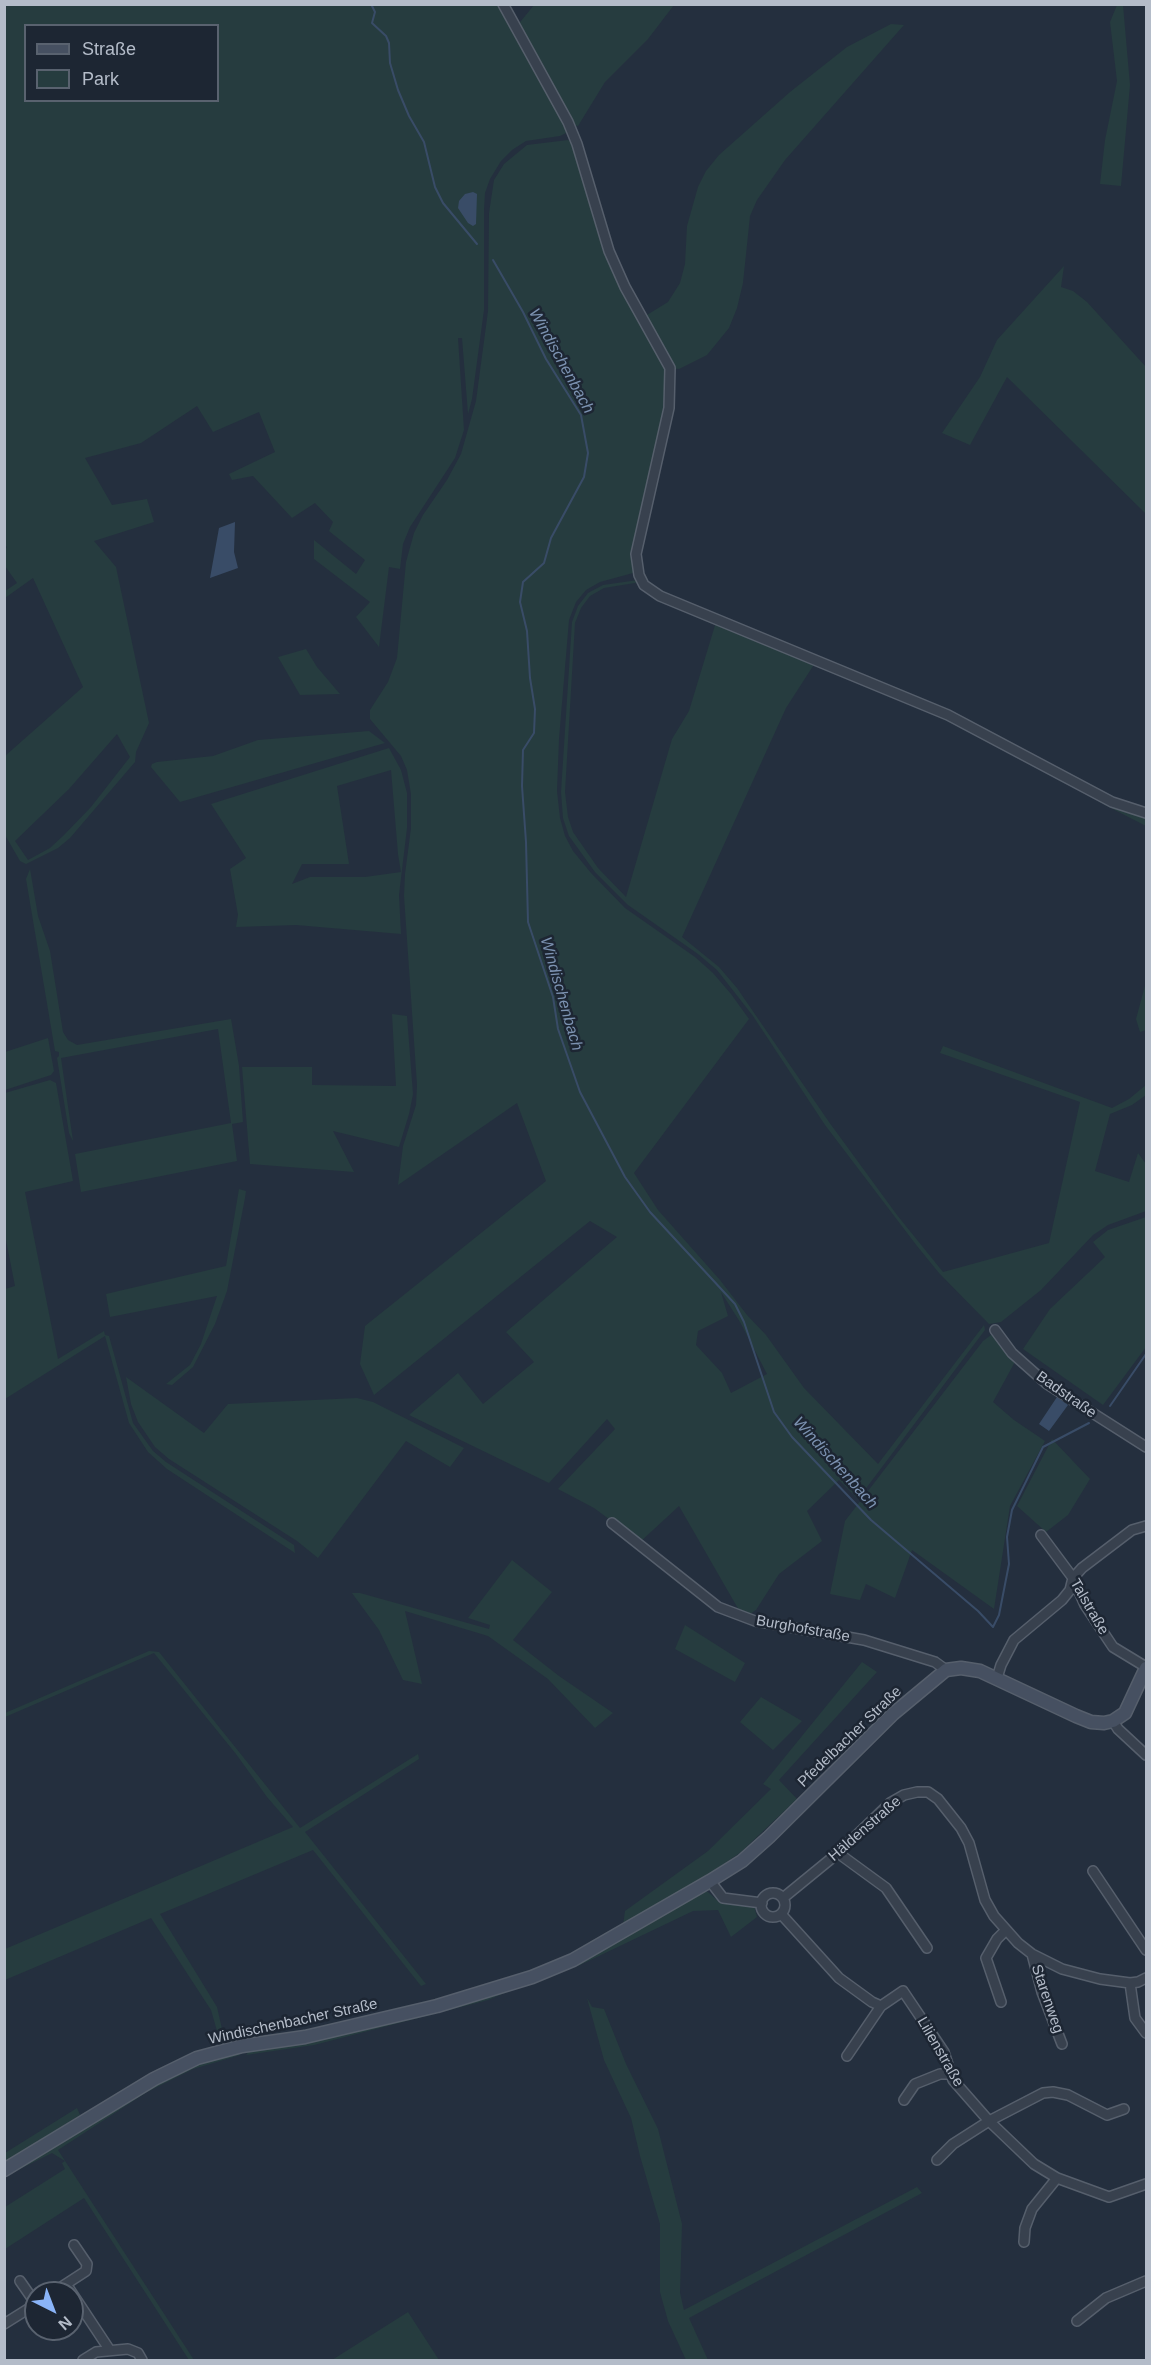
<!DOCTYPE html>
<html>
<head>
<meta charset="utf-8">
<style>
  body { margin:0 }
  #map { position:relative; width:1151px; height:2365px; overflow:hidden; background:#242f3e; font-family:Arial,sans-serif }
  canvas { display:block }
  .frame { position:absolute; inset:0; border:6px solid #b4bcc9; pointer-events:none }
  .legend { position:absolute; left:24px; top:24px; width:195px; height:78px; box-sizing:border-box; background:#1d2633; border:2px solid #59626f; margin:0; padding:8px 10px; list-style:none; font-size:18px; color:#b4bcc9 }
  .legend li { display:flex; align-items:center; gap:12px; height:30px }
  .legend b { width:30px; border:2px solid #59626f }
  .north { position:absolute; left:24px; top:2281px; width:60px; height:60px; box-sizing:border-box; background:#1d2633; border:2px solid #59626f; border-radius:50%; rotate:138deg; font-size:16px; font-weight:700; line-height:24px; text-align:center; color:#b4bcc9 }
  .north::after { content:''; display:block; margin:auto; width:21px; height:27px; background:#8ab4f8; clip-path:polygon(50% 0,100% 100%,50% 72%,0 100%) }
</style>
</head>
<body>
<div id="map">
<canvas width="1151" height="2365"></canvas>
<div class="frame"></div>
<ul class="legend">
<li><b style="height:8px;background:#465061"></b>Straße</li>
<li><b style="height:16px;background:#263c3f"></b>Park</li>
</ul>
<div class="north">N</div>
</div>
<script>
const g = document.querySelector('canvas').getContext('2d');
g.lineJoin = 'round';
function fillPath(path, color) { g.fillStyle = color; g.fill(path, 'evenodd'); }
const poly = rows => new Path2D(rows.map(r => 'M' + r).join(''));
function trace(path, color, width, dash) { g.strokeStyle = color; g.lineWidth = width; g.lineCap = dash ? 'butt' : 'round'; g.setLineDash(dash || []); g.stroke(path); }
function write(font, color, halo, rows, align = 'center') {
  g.font = font + ' Arial,sans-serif'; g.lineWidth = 5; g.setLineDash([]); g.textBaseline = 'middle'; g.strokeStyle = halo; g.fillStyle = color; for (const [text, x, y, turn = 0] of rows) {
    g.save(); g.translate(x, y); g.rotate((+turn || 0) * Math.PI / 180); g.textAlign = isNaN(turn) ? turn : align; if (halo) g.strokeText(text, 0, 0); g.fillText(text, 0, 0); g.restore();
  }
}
fillPath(poly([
  [5,5,501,5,567,128,566,133,560,136,526,141,512,150,501,161,490,179,485,193,484,210,484,310,472,399,468,414,462,338,458,338,464,430,455,458,410,527,403,544,400,569,389,567,379,647,356,617,370,602,314,559,314,540,356,574,365,560,329,531,333,522,315,503,292,518,253,476,232,480,229,474,275,452,259,412,213,432,197,406,141,443,85,458,112,505,147,499,154,522,94,541,116,567,149,723,136,752,135,762,70,838,58,848,26,864,20,861,5,835,5,756,83,687,33,578,5,598,5,591,17,583,5,566,5,550,7,547,4,545],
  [26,26,218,26,218,100,26,100],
  [117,734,130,757,91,807,64,835,50,848,28,860,15,841,69,789],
  [534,5,674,5,648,39,605,82,578,126,573,125,517,26],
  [1117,5,1123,5,1130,85,1121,186,1100,184,1105,140,1117,81,1110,22],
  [891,24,904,25,785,160,757,200,750,216,743,283,737,308,729,328,707,355,679,369,670,368,642,318,668,302,680,283,685,264,687,226,698,187,706,171,719,155,790,92,847,47],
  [568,140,574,143,600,234,666,366,667,408,633,573,600,582,586,590,576,602,569,620,559,739,557,791,560,818,565,836,573,851,591,873,625,908,695,957,713,973,731,994,749,1019,634,1173,658,1210,720,1280,747,1315,766,1335,804,1388,878,1464,984,1325,985,1330,858,1499,839,1480,807,1511,822,1541,779,1574,756,1610,750,1614,740,1612,679,1506,640,1542,594,1508,558,1489,615,1429,607,1419,549,1483,409,1415,458,1373,483,1404,534,1362,506,1332,617,1237,590,1221,374,1395,360,1364,365,1326,546,1181,517,1103,398,1185,403,1146,416,1105,417,1085,404,896,405,874,411,828,411,794,407,770,401,756,370,719,370,710,388,682,397,658,406,562,414,533,423,515,447,480,461,454,476,401,488,311,489,213,494,180,504,164,527,145],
  [721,1292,740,1322,767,1374,731,1393,722,1373,696,1345,698,1331,728,1316],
  [1064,266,1061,287,1073,291,1087,302,1146,367,1146,514,1007,377,970,445,942,433,980,377,997,340],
  [638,580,641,582,604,588,590,596,581,608,575,623,565,792,568,817,573,832,598,868,626,897,672,739,689,711,716,622,815,663,786,708,682,937,719,967,737,988,829,1122,897,1215,943,1272,1049,1243,1080,1102,940,1053,943,1046,1112,1108,1129,1099,1146,1085,1146,1095,1132,1105,1110,1114,1095,1171,1129,1182,1138,1153,1146,1164,1146,1211,1108,1225,1093,1235,1041,1290,1001,1322,989,1324,939,1273,917,1246,825,1125,753,1016,717,970,698,954,628,905,595,872,569,836,563,818,561,792,572,622,578,606,588,593,603,585],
  [306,649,317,667,340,694,300,695,278,657],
  [369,731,385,743,180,802,151,767,152,764,157,762,213,756,258,740],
  [389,748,401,770,407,793,407,828,399,895,401,934,296,925,236,927,238,915,230,869,246,858,211,804],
  [391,770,398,854,401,872,365,877,310,877,292,884,302,864,349,864,337,786],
  [1022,757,1146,815,1146,826,1105,805],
  [30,869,38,916,50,951,63,1032,68,1040,77,1045,231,1019,239,1066,243,1122,232,1124,237,1161,81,1192,75,1154,231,1123,218,1029,61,1058,73,1141,69,1133,57,1058,59,1056,59,1052,55,1051,26,879],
  [1146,982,1146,1030,1140,1032,1136,1019],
  [392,1014,407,1016,413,1094,409,1114,399,1147,333,1131,354,1172,250,1164,242,1067,312,1067,312,1085,396,1086],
  [48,1038,54,1071,51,1075,5,1090,5,1052],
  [50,1080,56,1083,73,1181,25,1192,58,1359,104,1331,105,1335,109,1336,133,1423,153,1451,166,1462,294,1545,295,1553,167,1469,148,1452,129,1423,105,1336,5,1399,5,1289,15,1286,5,1235,5,1093],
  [239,1189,246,1191,245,1198,227,1291,215,1324,193,1367,172,1385,166,1384,190,1365,201,1344,217,1296,110,1317,106,1294,226,1266],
  [1146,1217,1146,1347,1103,1405,1023,1349,1050,1309,1105,1257,1093,1242,1108,1230],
  [991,1335,996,1336,1016,1360,993,1402,1014,1420,1045,1441,1010,1506,994,1609,912,1550,895,1598,866,1584,860,1600,830,1594,845,1521,983,1341],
  [126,1377,204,1433,228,1404,357,1398,373,1402,464,1448,450,1467,406,1441,318,1558,297,1541,169,1459,155,1447,138,1422,131,1404],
  [1052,1439,1090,1479,1068,1515,1046,1532,1017,1506],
  [512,1560,552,1592,513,1640,559,1676,613,1713,595,1728,548,1679,488,1636,405,1611,422,1684,403,1680,379,1630,352,1593,360,1593,489,1629,490,1625,468,1618],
  [685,1625,745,1663,735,1682,675,1649],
  [149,1651,159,1652,300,1828,418,1754,419,1759,305,1832,426,1984,421,1986,313,1850,160,1914,217,2007,225,2042,214,2044,217,2031,211,2010,151,1918,5,1980,5,1949,293,1827,267,1797,236,1754,154,1653,5,1717,5,1713],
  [862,1662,877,1672,779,1780,797,1799,741,1852,708,1875,623,1926,625,1911,708,1851,771,1789,763,1784],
  [761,1697,802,1721,773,1750,740,1722],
  [701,1892,708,1892,719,1902,754,1906,757,1917,731,1937,718,1910,693,1911,578,1966,581,1959],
  [533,1981,488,2000,314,2045,246,2055,251,2049],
  [587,1998,592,2007,604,2009,626,2064,658,2129,682,2224,680,2293,684,2310,917,2187,922,2193,689,2318,708,2360,686,2360,668,2321,660,2292,660,2224,640,2156,631,2118,604,2060],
  [237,2052,240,2055,193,2069,147,2092,58,2150,194,2360,189,2360,84,2198,5,2249,5,2207,65,2169,62,2163,65,2161,52,2153,14,2172,12,2169,172,2072,200,2061],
  [77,2108,80,2115,5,2162,5,2153],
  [408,2312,439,2360,332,2360]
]), '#263c3f');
fillPath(poly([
  [473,192,477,194,476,224,473,226,468,223,458,208,459,201,465,194],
  [235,522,234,552,238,568,210,578,219,528],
  [1057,1397,1068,1405,1049,1431,1039,1424]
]), '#394c67');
trace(poly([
  [371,4,375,12,372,23,386,36,389,43,390,63,398,90,409,116,424,142,435,187,443,203,477,244],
  [493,260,523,312,546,359,581,415,588,453,584,477,551,538,544,563,523,582,520,602,527,631,530,678,535,709,534,733,523,750,522,786,526,842,528,922,553,997,558,1029,580,1092,625,1177,650,1212,735,1304,744,1322,774,1412,792,1437,871,1520,978,1611,993,1627,999,1615,1009,1564,1007,1537,1012,1510,1043,1447,1089,1423],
  [1110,1406,1146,1354]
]), '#394c67', 2);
const street = poly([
  [503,4,568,122,577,144,609,251,625,287,670,368,669,408,636,554,639,575,644,585,660,596,948,715,1112,802,1146,813],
  [995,1330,1012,1353,1047,1384,1146,1447],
  [612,1523,718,1607,755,1621,864,1640,935,1662,946,1670],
  [1041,1535,1073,1578,1085,1605,1113,1647,1146,1667],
  [997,1678,1001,1665,1014,1640,1062,1600,1070,1590,1073,1578,1082,1568,1132,1530,1146,1526],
  [1113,1721,1118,1729,1146,1755],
  [838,1853,886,1888,927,1948],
  [1093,1871,1146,1950],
  [710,1881,723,1898,762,1903],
  '761 1905a12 12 0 1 1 24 0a12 12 0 1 1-24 0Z',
  [783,1898,838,1853,890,1803,904,1795,917,1792,928,1792,938,1799,961,1828,969,1843,985,1900,994,1916,1018,1943,1032,1954,1062,1969,1100,1979,1130,1983,1138,1982,1146,1978],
  [781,1914,839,1978,872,2002,881,2006,903,1991,944,2052,953,2080,989,2121,1034,2164,1057,2178,1109,2197,1146,2184],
  [1032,1954,1042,1992,1062,2044],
  [1130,1983,1135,2018,1146,2033],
  [1001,2002,986,1958,997,1939,1006,1930],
  [847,2056,881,2006],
  [904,2100,915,2084,940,2074,951,2074],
  [937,2160,953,2144,989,2121,1043,2093,1053,2092,1068,2095,1107,2115,1124,2109],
  [1024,2242,1025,2228,1032,2209,1057,2178],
  [20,2281,36,2304],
  [66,2284,86,2271,87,2264,74,2245],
  [53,2293,66,2284,109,2349],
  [1077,2321,1106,2298,1146,2281],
  [4,2324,36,2304],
  [83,2360,96,2352,128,2349,138,2353,142,2360]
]);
const secondary = poly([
  [4,2170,154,2079,197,2058,242,2046,305,2037,437,2006,532,1977,573,1960,710,1881,742,1861,769,1837,893,1714,946,1670,961,1668,980,1671,1076,1716,1091,1722,1104,1723,1113,1721,1125,1713,1146,1668]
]);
trace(street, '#565f6c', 12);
trace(secondary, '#565f6c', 15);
trace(street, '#38414e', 9);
trace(secondary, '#465061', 12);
write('15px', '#b4bcc9', '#1d2633', [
  ["Badstraße",1066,1395,35],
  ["Talstraße",1089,1607,60],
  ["Burghofstraße",803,1629,10],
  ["Pfedelbacher Straße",850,1737,-44],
  ["Häldenstraße",865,1829,-41],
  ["Starenweg",1047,1999,71],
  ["Windischenbacher Straße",293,2022,-12],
  ["Lilienstraße",940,2052,60]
]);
write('italic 16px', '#7c92b1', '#1d2633', [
  ["Windischenbach",561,361,61],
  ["Windischenbach",561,994,74],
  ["Windischenbach",835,1463,48]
]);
</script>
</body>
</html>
